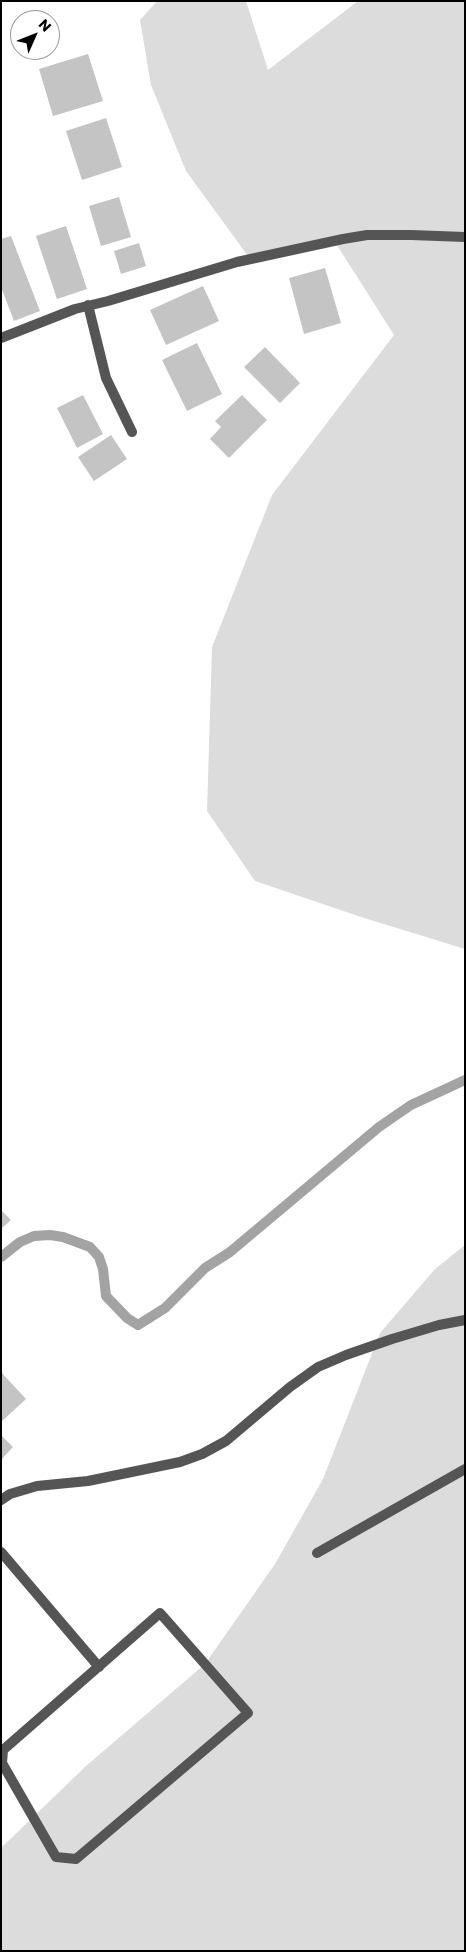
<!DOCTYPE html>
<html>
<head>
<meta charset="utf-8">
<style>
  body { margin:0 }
  #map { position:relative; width:466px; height:1952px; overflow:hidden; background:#fff; font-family:Poppins,sans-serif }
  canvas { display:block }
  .frame { position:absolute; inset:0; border:2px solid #000; pointer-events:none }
  .north { position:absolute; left:10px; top:10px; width:50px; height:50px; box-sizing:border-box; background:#fff; border:1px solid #999; border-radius:50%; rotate:46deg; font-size:14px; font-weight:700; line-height:20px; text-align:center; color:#000 }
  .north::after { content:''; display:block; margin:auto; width:18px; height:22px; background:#000; clip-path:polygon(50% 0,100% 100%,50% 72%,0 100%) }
</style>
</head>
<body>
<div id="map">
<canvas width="466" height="1952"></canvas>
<div class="frame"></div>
<div class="north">N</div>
</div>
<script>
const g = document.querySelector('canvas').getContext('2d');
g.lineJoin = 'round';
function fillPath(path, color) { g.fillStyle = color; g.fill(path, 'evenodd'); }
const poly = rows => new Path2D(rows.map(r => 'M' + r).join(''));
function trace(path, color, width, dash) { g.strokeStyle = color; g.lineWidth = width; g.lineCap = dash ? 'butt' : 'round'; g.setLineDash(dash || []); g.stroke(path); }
fillPath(poly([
  [157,1,246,1,268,70,358,1,465,1,465,949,361,917,255,881,207,811,212,647,272,495,394,335,335,242,248,256,186,171,151,85,140,20],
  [465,1245,465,1951,1,1951,1,1848,86,1766,205,1664,275,1564,323,1479,380,1333,435,1269]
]), '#dcdcdc');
trace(poly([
  [1,1257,20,1242,34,1236,50,1235,63,1237,90,1247,99,1257,103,1269,106,1296,127,1318,138,1325,165,1308,205,1268,230,1252,379,1127,411,1105,465,1080]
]), '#a3a3a3', 10);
fillPath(poly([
  [88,54,103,101,53,116,39,69],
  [106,118,122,167,82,180,66,131],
  [119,197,131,237,101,246,89,206],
  [66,226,87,289,57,299,36,236],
  [11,236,40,311,14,321,1,287,1,239],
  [139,243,146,266,121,274,114,251],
  [325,268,341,323,304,334,289,278],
  [203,286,219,321,166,345,150,310],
  [197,343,222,394,187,411,162,360],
  [265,347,300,383,280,403,244,367],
  [83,395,103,434,77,448,57,408],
  [242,395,267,420,229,458,210,439,221,427,215,421],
  [111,435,127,459,94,481,78,457],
  [1,1210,11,1220,1,1229],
  [1,1372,26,1399,1,1422],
  [1,1435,13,1447,1,1460]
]), '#c4c4c4');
trace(poly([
  [88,305,106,378,132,432],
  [1,338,75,309,108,301,237,262,343,239,367,235,411,235,465,237]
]), '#555', 10);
trace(poly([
  [1,1500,10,1494,37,1486,88,1481,180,1462,202,1454,226,1441,290,1387,318,1367,346,1355,392,1339,439,1325,465,1320],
  [1,1552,99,1667],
  [317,1553,465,1469],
  [160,1613,248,1713,76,1859,56,1857,2,1763,3,1750,160,1613]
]), '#555', 10);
</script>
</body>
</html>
